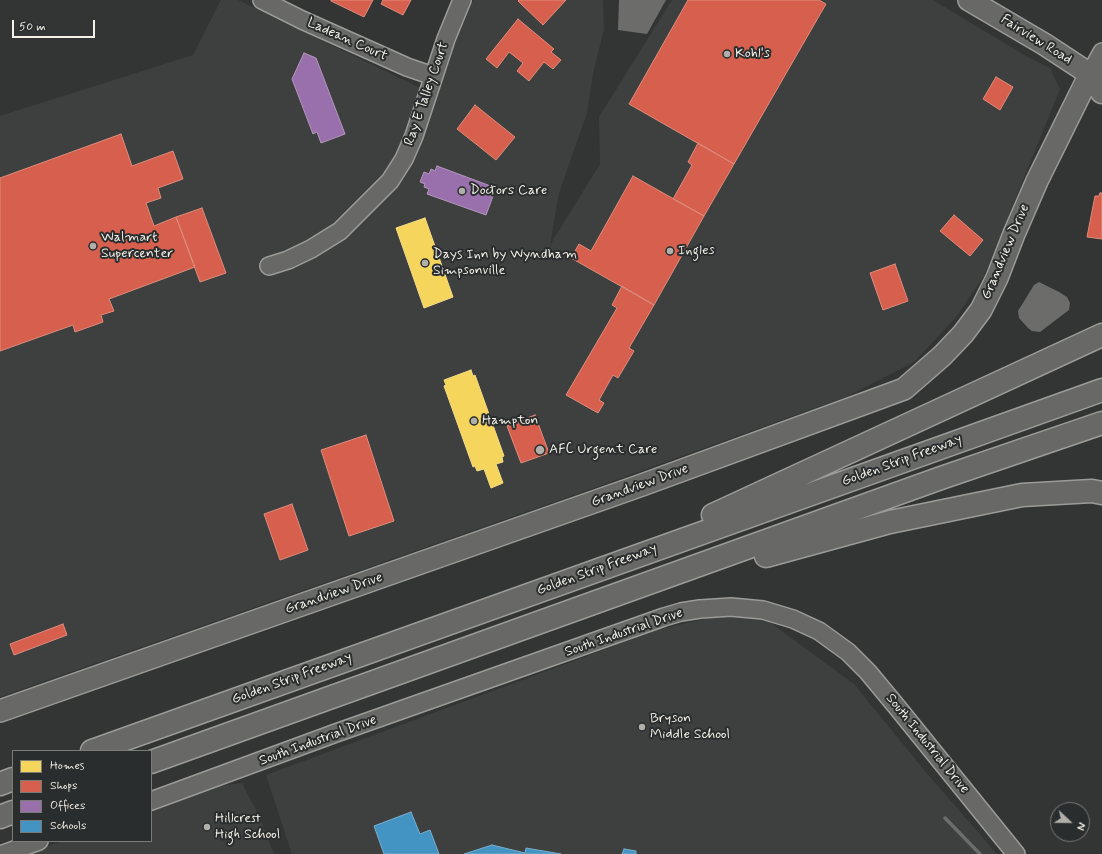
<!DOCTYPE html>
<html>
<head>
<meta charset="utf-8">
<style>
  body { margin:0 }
  #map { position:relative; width:1102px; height:854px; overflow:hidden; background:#333434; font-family:Mynerve,sans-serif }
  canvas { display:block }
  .legend { position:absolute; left:12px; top:750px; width:140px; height:92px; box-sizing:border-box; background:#2a2d2e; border:1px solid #7b7b78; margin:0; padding:5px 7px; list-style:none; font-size:12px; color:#f4f1e8 }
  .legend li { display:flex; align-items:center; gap:8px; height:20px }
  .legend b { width:20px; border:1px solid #7b7b78 }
  .north { position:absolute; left:1050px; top:802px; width:40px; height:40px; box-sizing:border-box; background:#2a2d2e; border:1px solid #7b7b78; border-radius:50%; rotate:112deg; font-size:11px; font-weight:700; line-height:16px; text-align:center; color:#f4f1e8 }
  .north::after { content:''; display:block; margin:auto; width:14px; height:18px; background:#b0afa9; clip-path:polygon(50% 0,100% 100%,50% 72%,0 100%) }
  .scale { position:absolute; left:12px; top:20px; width:83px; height:18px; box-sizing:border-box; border:2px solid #f4f1e8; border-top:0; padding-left:5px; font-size:12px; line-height:14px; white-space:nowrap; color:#f4f1e8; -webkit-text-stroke:3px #2a2d2e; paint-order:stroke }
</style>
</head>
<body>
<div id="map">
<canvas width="1102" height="854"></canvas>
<ul class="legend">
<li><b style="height:11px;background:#f6d55c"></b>Homes</li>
<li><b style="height:11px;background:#d6604d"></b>Shops</li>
<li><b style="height:11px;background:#9970ab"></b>Offices</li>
<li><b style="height:11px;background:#4393c3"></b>Schools</li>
</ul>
<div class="north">N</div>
<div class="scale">50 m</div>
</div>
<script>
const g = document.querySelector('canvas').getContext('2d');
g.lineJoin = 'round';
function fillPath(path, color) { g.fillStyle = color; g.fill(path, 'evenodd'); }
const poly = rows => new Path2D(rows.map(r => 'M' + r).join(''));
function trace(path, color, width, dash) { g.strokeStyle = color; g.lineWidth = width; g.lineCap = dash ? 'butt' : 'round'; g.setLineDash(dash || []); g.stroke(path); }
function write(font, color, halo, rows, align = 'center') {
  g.font = font + ' Mynerve,sans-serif'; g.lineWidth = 4; g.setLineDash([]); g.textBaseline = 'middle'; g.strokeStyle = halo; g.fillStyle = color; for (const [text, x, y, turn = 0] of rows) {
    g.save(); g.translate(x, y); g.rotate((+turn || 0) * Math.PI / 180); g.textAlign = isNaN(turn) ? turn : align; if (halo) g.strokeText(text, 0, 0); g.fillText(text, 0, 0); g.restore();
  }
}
fillPath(poly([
  [221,0,238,0,437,96,448,61,473,0,603,0,604,29,593,74,587,113,559,193,550,245,600,164,599,117,672,0,933,0,1028,57,1050,68,1060,89,984,276,957,316,914,362,848,396,594,488,0,697,0,116,193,55],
  [721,615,768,621,854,684,924,770,997,854,292,854,266,775,657,630],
  [242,783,257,812,274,854,26,854,63,841,151,841,151,810,220,786]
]), '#3e4040');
fillPath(poly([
  [619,0,666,0,647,34,618,30],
  [1039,282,1059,292,1067,297,1070,303,1069,310,1040,332,1032,331,1028,328,1019,318,1018,311,1034,285]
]), '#6c6d6b');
const homes = poly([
  [425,218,453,297,424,308,396,228,425,218],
  [471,370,473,376,475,375,504,456,502,457,503,462,496,464,503,483,491,488,484,469,477,471,475,466,473,467,444,386,446,385,444,380,471,370]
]);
fillPath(homes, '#f6d55c');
trace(homes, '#f5dd86', 1);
const shops = poly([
  [331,0,373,0,364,17,331,1,331,0],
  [383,0,411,0,403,15,381,4,383,0],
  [519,0,566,0,543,25,518,1,519,0],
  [688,0,819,0,826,4,734,164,629,104,688,0],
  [518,19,554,49,551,52,561,60,553,69,544,62,529,81,517,71,523,63,509,52,497,68,486,59,518,19],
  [996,77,1013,87,1000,110,983,99,996,77],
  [475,105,515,137,496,160,457,129,475,105],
  [121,134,132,166,173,151,183,179,158,188,161,198,146,203,154,226,176,217,195,267,109,299,114,311,101,315,103,322,75,332,73,325,0,351,0,178,121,134],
  [698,143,734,164,704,216,673,199,692,165,688,162,698,143],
  [633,176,704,216,654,305,571,258,579,244,591,251,633,176],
  [1100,193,1102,193,1102,239,1087,237,1095,196,1099,196,1100,193],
  [202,208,226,273,200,282,176,217,202,208],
  [954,215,983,240,970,256,940,231,954,215],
  [895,264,908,301,883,310,870,273,895,264],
  [622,286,654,305,629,348,634,351,618,378,613,375,599,400,604,403,598,413,566,395,617,308,612,305,622,286],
  [535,415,549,453,521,463,507,426,535,415],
  [366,435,394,521,349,536,321,450,366,435],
  [292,504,308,550,280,560,264,514,292,504],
  [63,624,67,635,14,655,10,644,63,624]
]);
fillPath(shops, '#d6604d');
trace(shops, '#df8c7c', 1);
const offices = poly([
  [304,53,316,58,345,134,321,143,317,132,313,134,292,79,304,53],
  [437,166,496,188,486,215,427,194,429,189,424,187,425,184,420,182,424,172,429,174,431,169,435,171,437,166]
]);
fillPath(offices, '#9970ab');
trace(offices, '#b497bd', 1);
const schools = poly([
  [411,812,420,834,430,830,439,854,384,854,374,826,411,812],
  [492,845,525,853,526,848,561,854,464,854,492,845],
  [624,849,636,851,636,854,622,854,624,849]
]);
fillPath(schools, '#4393c3');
trace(schools, '#78afce', 1);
trace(poly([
  [945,818,980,854]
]), '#6c6d6b', 3.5);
const minor = poly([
  [262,0,302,20,407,67,433,76],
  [1090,74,1102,52],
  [269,266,288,260,311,249,340,231,390,181,404,159,414,136,446,39,462,0],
  [151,801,336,733,664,617,681,612,700,609,731,607,763,610,793,619,819,631,848,652,868,672,897,707,1016,854],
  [3,854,39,841]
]);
const major = poly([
  [969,0,1044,44,1102,82],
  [0,711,642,485,904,389,942,356,963,334,981,310,997,278,1014,234,1037,181,1090,74]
]);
const highway = poly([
  [1090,74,1102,92],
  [713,515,1102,335],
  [766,556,890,522,1022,495,1092,491,1102,493],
  [92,751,1102,390],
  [151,762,941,478,1102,423],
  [0,784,13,779],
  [0,817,13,812]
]);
trace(minor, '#9b9b99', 20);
trace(major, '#9b9b99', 24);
trace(highway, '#9b9b99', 25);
trace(minor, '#686866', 17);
trace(major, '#686866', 21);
trace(highway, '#686866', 22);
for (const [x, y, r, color] of [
  [727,54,4,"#b0afa9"],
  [462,191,4,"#b0afa9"],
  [93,246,4,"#b0afa9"],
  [670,251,4,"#b0afa9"],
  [425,263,4,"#b0afa9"],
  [474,421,4,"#b0afa9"],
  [540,450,5,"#b0afa9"],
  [642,727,4,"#b0afa9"],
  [207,827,4,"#b0afa9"]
]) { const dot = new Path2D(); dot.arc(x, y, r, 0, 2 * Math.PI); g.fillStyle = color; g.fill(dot); trace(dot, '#2a2d2e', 1.5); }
write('14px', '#f4f1e8', '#2a2d2e', [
  ["Ladean Court",347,40,24],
  ["Fairview Road",1036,40,32],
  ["Ray E Talley Court",427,94,-71],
  ["Grandview Drive",1006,252,-67],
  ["Golden Strip Freeway",902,461,-20],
  ["Grandview Drive",640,486,-20],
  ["Golden Strip Freeway",597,570,-20],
  ["Grandview Drive",334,594,-19],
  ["South Industrial Drive",624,633,-19],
  ["Golden Strip Freeway",292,679,-20],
  ["South Industrial Drive",318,741,-20],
  ["South Industrial Drive",927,744,51]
]);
write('14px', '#f4f1e8', '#2a2d2e', [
  ["Kohl's",735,54],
  ["Doctors Care",470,191],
  ["Walmart",101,238],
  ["Supercenter",101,254],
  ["Ingles",678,251],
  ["Days Inn by Wyndham",433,255],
  ["Simpsonville",433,271],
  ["Hampton",482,421],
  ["AFC Urgent Care",549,450],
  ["Bryson",650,719],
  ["Middle School",650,735],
  ["Hillcrest",215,819],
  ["High School",215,835]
], 'left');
</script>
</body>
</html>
